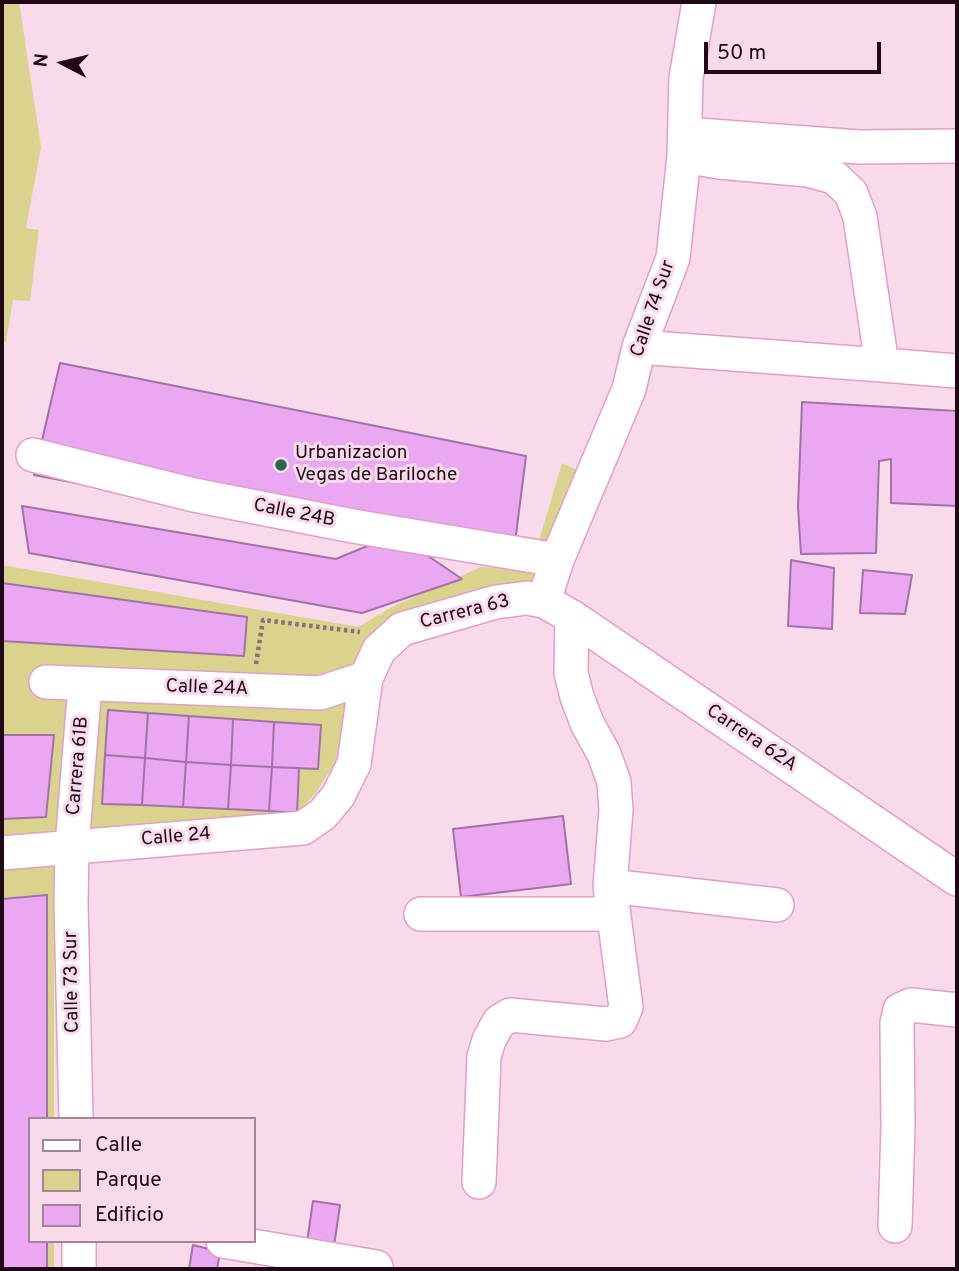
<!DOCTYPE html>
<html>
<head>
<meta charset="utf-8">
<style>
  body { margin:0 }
  #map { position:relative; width:959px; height:1271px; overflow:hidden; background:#f8daea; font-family:Overpass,sans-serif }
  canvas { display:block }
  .frame { position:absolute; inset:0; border:4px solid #200817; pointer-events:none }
  .legend { position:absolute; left:28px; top:1117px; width:228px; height:126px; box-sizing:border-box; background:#f8daea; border:2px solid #a28696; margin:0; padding:9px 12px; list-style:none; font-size:21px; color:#200817 }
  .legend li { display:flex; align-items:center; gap:14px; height:35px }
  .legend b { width:35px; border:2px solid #a28696 }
  .north { position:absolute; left:28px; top:28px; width:70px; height:70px; -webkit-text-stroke:5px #f8daea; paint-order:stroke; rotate:277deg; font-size:19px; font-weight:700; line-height:28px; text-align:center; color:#200817 }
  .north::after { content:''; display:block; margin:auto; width:24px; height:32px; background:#200817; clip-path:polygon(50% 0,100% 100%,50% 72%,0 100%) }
  .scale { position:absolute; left:704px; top:42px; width:177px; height:32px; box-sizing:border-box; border:4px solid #200817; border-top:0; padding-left:9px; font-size:21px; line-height:24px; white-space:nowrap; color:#200817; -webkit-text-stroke:5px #f8daea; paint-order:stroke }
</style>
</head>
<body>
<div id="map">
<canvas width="959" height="1271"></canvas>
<div class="frame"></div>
<ul class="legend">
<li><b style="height:9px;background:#fff"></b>Calle</li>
<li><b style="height:19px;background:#d9d38e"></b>Parque</li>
<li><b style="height:19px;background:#eba8f2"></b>Edificio</li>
</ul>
<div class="north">N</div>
<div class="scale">50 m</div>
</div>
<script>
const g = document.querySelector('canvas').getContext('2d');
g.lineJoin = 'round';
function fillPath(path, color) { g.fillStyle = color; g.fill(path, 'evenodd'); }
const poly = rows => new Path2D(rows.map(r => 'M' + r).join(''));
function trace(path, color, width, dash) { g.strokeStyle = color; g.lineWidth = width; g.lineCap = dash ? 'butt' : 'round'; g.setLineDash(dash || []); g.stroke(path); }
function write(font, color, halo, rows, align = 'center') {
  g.font = font + ' Overpass,sans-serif'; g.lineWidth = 6; g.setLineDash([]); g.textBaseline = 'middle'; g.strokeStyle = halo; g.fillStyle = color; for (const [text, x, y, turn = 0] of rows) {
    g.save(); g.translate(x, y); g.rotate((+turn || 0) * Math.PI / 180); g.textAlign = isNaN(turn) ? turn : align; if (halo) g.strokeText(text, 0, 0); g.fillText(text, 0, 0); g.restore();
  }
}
fillPath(poly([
  [2,2,19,2,41,147,26,228,39,230,30,301,13,300,6,342,2,341],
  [562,463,579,471,538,594,393,627,347,703,336,761,316,793,283,827,100,828,54,876,54,1119,30,1119,30,1241,54,1241,54,1269,2,1269,2,565,358,627,392,607,481,567,530,571]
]), '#d9d38e');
const building = poly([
  [60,363,526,456,512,566,34,475,60,363],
  [802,402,957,411,957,506,891,503,891,459,879,461,876,553,801,554,798,507,802,402],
  [22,506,336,559,396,534,462,579,362,613,29,553,22,506],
  [791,560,834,568,832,629,788,626,791,560],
  [863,570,912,575,905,614,860,613,863,570],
  [2,583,247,617,244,656,2,641,2,583],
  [108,710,148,713,145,758,105,755,108,710],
  [148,713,189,716,186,762,145,758,148,713],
  [189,716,233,719,231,765,186,762,189,716],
  [233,719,274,722,272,767,231,765,233,719],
  [274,722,321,725,318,769,272,767,274,722],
  [2,735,54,735,46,817,2,819,2,735],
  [105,755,145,758,142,805,102,804,105,755],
  [145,758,186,762,183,807,142,805,145,758],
  [186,762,231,765,228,809,183,807,186,762],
  [231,765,272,767,269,811,228,809,231,765],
  [272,767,299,768,297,813,269,811,272,767],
  [563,816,571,884,461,897,453,829,563,816],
  [47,895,47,1119,30,1119,30,1241,47,1241,47,1269,2,1269,2,899,47,895],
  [313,1201,340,1205,333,1253,306,1249,313,1201],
  [193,1245,220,1252,217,1269,189,1269,193,1245]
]);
fillPath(building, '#eba8f2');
trace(building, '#a271a6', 2);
const minor = poly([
  [685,134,859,147,957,146],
  [684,156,719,162,808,170,834,177,851,193,860,217,882,365,957,371],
  [639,347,882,365],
  [33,455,194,495,353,526,557,560],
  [544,601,557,560,629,389,639,347,673,258,684,156,686,78,699,2],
  [46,682,320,693,366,678],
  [2,853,303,828,323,814,338,796,354,764,366,678,379,650,402,629,496,602,527,598,544,601,572,617,957,879],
  [610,886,777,905],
  [421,914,612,914],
  [76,1119,71,903,72,846,85,685],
  [479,1182,484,1057,489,1040,499,1022,510,1015,606,1024,620,1021,626,1007,610,886,616,810,614,782,604,754,587,723,577,697,571,673,572,617],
  [895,1226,898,1127,897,1023,900,1010,911,1005,957,1010],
  [79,1241,79,1269],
  [223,1241,376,1267]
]);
trace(minor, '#e39ec6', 36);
trace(poly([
  [256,664,263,620,360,632]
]), '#896e7e', 4.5, [3.5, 3.5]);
trace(minor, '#fff', 33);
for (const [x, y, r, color] of [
  [281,465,7,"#2b644c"]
]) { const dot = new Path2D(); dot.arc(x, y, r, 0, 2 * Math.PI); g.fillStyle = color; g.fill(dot); trace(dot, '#f8daea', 2.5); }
write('19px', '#200817', '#f8daea', [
  ["Calle 74 Sur",654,309,-71],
  ["Calle 24B",294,514,11],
  ["Carrera 63",465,613,-14],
  ["Calle 24A",207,689,2],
  ["Carrera 62A",751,739,34],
  ["Carrera 61B",79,766,-85],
  ["Calle 24",176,838,-5],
  ["Calle 73 Sur",73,982,-91]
]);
write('19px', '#200817', '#f8daea', [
  ["Urbanizacion",295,454],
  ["Vegas de Bariloche",295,476]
], 'left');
</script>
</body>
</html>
